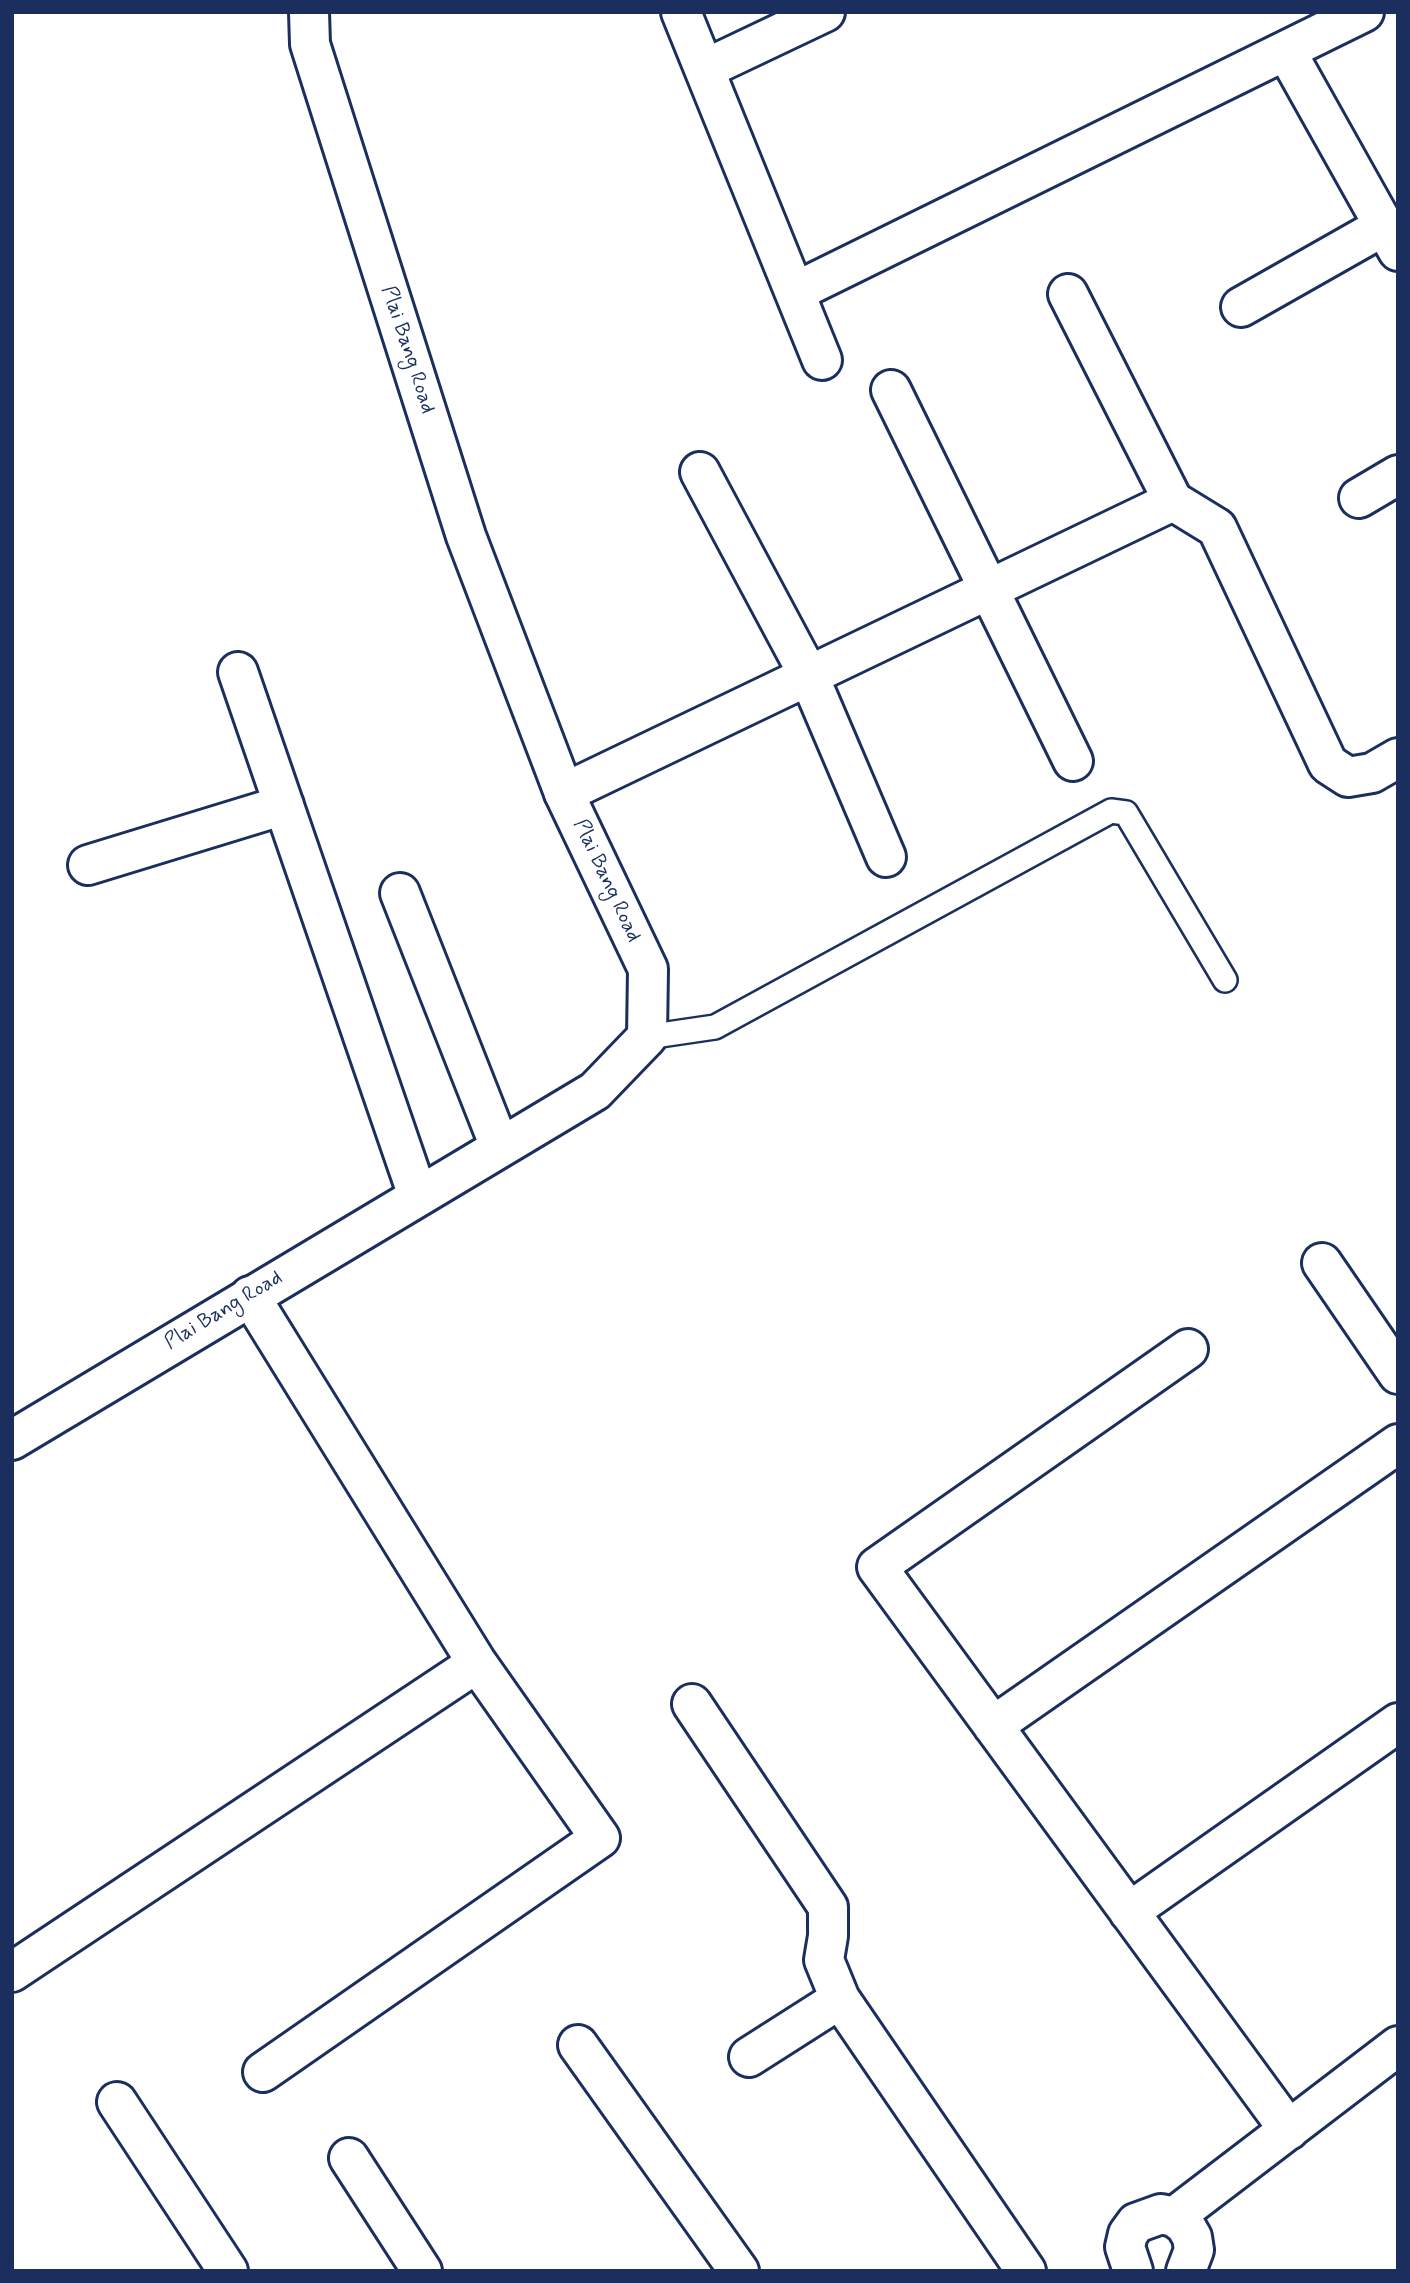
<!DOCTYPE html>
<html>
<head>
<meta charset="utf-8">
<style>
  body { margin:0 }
  #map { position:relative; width:1410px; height:2283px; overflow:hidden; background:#fff; font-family:Mynerve,sans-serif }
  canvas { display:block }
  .frame { position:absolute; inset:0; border:14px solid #1b2f5e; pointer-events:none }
</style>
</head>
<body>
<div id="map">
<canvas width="1410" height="2283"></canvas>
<div class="frame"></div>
</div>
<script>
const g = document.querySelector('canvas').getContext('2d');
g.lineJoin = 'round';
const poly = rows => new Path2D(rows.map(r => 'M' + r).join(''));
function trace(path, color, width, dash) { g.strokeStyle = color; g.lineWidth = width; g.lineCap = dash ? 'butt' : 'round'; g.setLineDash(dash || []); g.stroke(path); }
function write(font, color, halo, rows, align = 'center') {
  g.font = font + ' Mynerve,sans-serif'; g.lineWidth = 5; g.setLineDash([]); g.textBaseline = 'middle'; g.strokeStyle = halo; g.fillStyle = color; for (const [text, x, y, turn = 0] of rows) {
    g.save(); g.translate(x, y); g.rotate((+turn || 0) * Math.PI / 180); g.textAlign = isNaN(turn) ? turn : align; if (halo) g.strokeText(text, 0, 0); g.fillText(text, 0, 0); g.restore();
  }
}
const service = poly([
  [647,1037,715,1027,1111,811,1126,813,1225,980]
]);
const minor = poly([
  [681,12,822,360],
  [1286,51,1398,251],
  [705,69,825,12],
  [795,292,1364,12],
  [1068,294,1173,501],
  [1241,307,1384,226],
  [891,390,1073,761],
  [700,472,808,674,886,857],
  [1359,498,1398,475],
  [238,672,418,1196],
  [564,793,1173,501,1217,528,1328,764,1348,777,1372,773,1398,758],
  [88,865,284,805],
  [400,893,500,1147],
  [1322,1263,1398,1374],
  [250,1296,477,1663,600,1838,263,2072],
  [1188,1349,877,1567,1289,2130],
  [692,1704,828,1907,828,1936,824,1960,840,1999,1026,2271],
  [993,1726,1398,1444],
  [1129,1912,1398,1723],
  [12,1972,477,1663],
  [578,2045,739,2271],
  [749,2057,840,1999],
  [117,2102,228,2271],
  [349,2158,422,2271],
  [1174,2217,1398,2046],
  [1133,2271,1125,2247,1128,2234,1136,2223,1161,2214,1174,2217,1185,2225,1192,2237,1194,2250,1186,2271]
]);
const tertiary = poly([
  [12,1440,595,1091,647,1037,648,969,564,793,466,536,310,44,309,12]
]);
trace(service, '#1b2f5e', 28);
trace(minor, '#1b2f5e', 44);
trace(tertiary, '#1b2f5e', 44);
trace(service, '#fff', 23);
trace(minor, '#fff', 38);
trace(tertiary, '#fff', 38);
write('21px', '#1b2f5e', '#fff', [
  ["Plai Bang Road",407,350,72],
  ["Plai Bang Road",606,881,65],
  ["Plai Bang Road",224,1311,-31]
]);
</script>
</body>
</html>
